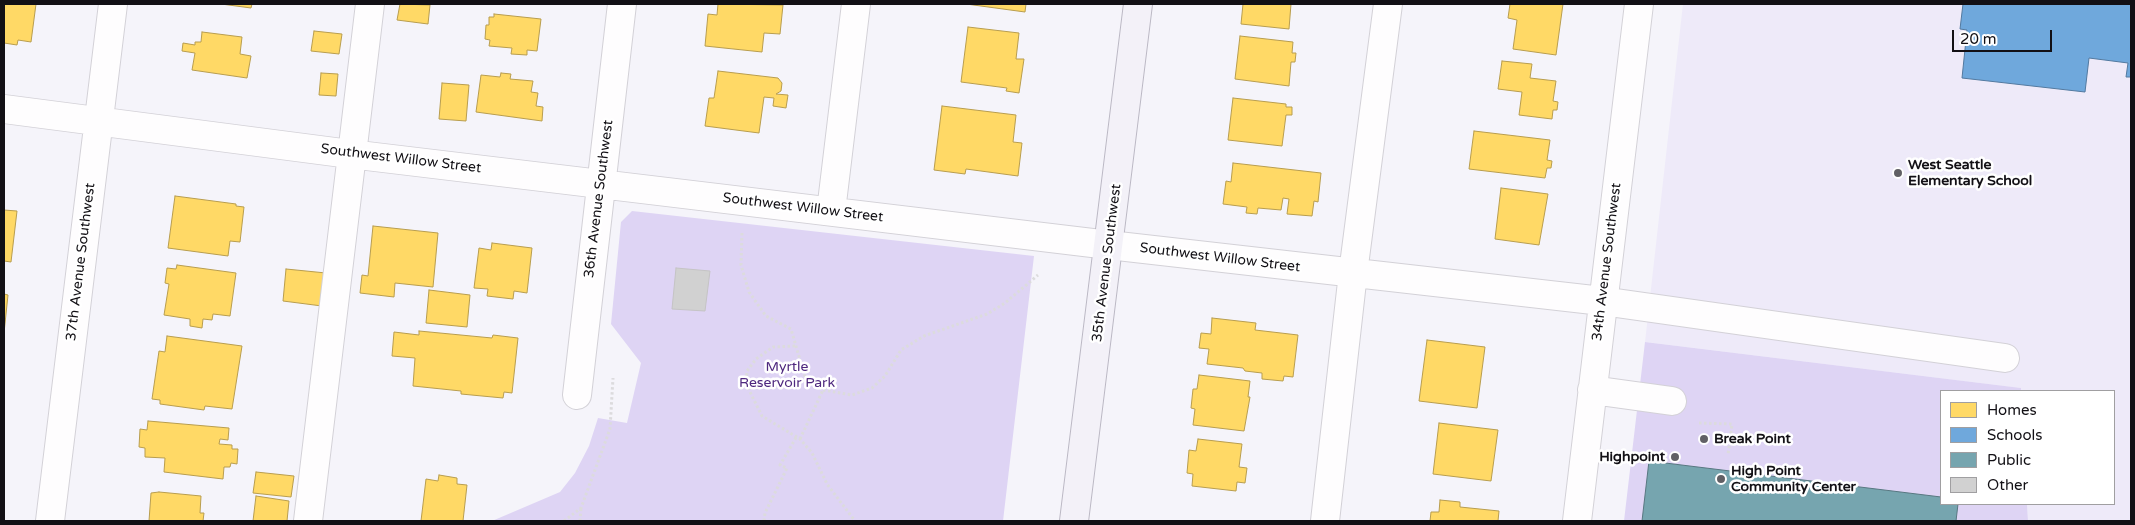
<!DOCTYPE html>
<html>
<head>
<meta charset="utf-8">
<style>
  body { margin:0 }
  #map { position:relative; width:2135px; height:525px; overflow:hidden; background:#f5f4fa; font-family:"Varela Round",sans-serif }
  canvas { display:block }
  .frame { position:absolute; inset:0; border:5px solid #121015; pointer-events:none }
  .legend { position:absolute; left:1940px; top:390px; width:175px; height:115px; box-sizing:border-box; background:#fff; border:1px solid #a09fa1; margin:0; padding:6px 9px; list-style:none; font-size:15px; color:#121015 }
  .legend li { display:flex; align-items:center; gap:10px; height:25px }
  .legend b { width:25px; border:1px solid #a09fa1 }
  .scale { position:absolute; left:1952px; top:30px; width:100px; height:22px; box-sizing:border-box; border:2px solid #121015; border-top:0; padding-left:6px; font-size:15px; line-height:18px; white-space:nowrap; color:#121015; -webkit-text-stroke:4px #fff; paint-order:stroke }
</style>
</head>
<body>
<div id="map">
<canvas width="2135" height="525"></canvas>
<div class="frame"></div>
<ul class="legend">
<li><b style="height:14px;background:#ffd966"></b>Homes</li>
<li><b style="height:14px;background:#6fa8dc"></b>Schools</li>
<li><b style="height:14px;background:#76a5af"></b>Public</li>
<li><b style="height:14px;background:#d1d1d1"></b>Other</li>
</ul>
<div class="scale">20 m</div>
</div>
<script>
const g = document.querySelector('canvas').getContext('2d');
g.lineJoin = 'round';
function fillPath(path, color) { g.fillStyle = color; g.fill(path, 'evenodd'); }
const poly = rows => new Path2D(rows.map(r => 'M' + r).join(''));
function trace(path, color, width, dash) { g.strokeStyle = color; g.lineWidth = width; g.lineCap = dash ? 'butt' : 'round'; g.setLineDash(dash || []); g.stroke(path); }
function write(font, color, halo, rows, align = 'center') {
  g.font = font + ' "Varela Round",sans-serif'; g.lineWidth = 5; g.setLineDash([]); g.textBaseline = 'middle'; g.strokeStyle = halo; g.fillStyle = color; for (const [text, x, y, turn = 0] of rows) {
    g.save(); g.translate(x, y); g.rotate((+turn || 0) * Math.PI / 180); g.textAlign = isNaN(turn) ? turn : align; if (halo) g.strokeText(text, 0, 0); g.fillText(text, 0, 0); g.restore();
  }
}
fillPath(poly([
  [1683,4,2131,4,2131,521,2028,521,2027,504,2114,504,2114,391,2021,391,2020,388,1645,342]
]), '#eeeaf9');
fillPath(poly([
  [632,211,1034,256,1003,521,492,521,560,492,575,473,589,446,598,418,627,423,641,363,611,324,621,222],
  [1645,342,2021,388,2021,391,1941,391,1941,504,2027,504,2028,521,1624,521]
]), '#ded4f4');
const homes = poly([
  [4,4,36,4,31,42,18,40,17,45,4,43,4,4],
  [221,4,252,4,251,8,221,4],
  [400,4,430,5,428,24,397,20,400,4],
  [718,4,783,5,780,34,764,33,762,52,705,46,708,14,717,15,718,4],
  [966,4,1026,4,1025,12,966,4],
  [1243,4,1291,4,1289,29,1241,24,1243,4],
  [1510,4,1563,4,1556,55,1513,49,1517,20,1508,18,1510,4],
  [494,14,541,19,537,51,527,50,527,55,511,54,512,48,489,46,490,40,485,39,486,25,489,25,489,17,494,17,494,14],
  [968,27,1019,33,1016,59,1024,59,1019,93,1006,91,1007,88,961,82,968,27],
  [314,31,342,34,339,54,311,51,314,31],
  [202,32,242,37,240,54,251,56,247,78,192,70,195,53,182,51,183,43,195,45,195,42,201,42,202,32],
  [1240,36,1293,42,1292,53,1296,53,1295,62,1291,62,1289,86,1235,79,1240,36],
  [1502,61,1532,64,1530,78,1556,81,1553,101,1558,102,1557,110,1553,110,1552,119,1519,115,1522,92,1498,89,1502,61],
  [718,71,778,78,782,83,781,91,776,94,788,95,786,108,773,106,774,98,764,97,759,133,705,126,709,98,714,98,718,71],
  [321,73,338,74,336,96,319,95,321,73],
  [501,73,511,74,510,79,533,81,531,92,538,93,536,106,543,107,542,121,476,112,481,75,500,77,501,73],
  [442,83,469,85,466,121,439,119,442,83],
  [1233,98,1286,104,1286,107,1292,107,1292,115,1286,115,1282,146,1228,140,1233,98],
  [942,106,1016,115,1013,142,1022,143,1018,176,966,169,965,174,934,170,942,106],
  [1474,131,1550,140,1547,160,1552,161,1551,168,1547,168,1545,178,1469,169,1474,131],
  [1233,163,1321,173,1318,202,1314,201,1312,216,1287,214,1289,199,1283,198,1281,210,1258,208,1257,214,1246,213,1247,207,1223,204,1226,181,1231,182,1233,163],
  [1501,188,1548,194,1539,245,1495,239,1501,188],
  [175,196,236,204,236,206,244,207,240,242,230,241,228,256,168,248,175,196],
  [4,210,17,211,11,262,4,261,4,210],
  [373,226,438,233,433,287,395,283,394,297,360,293,362,275,368,276,373,226],
  [492,243,532,248,527,293,514,291,513,299,487,296,488,289,474,288,479,248,491,250,492,243],
  [177,265,236,273,230,316,213,314,212,320,203,319,202,328,190,326,190,319,164,315,169,284,165,283,167,268,176,269,177,265],
  [286,269,326,273,322,306,283,301,286,269],
  [429,290,470,295,467,327,426,323,429,290],
  [4,294,8,295,4,333,4,294],
  [1212,318,1256,323,1255,330,1298,335,1293,377,1284,376,1283,381,1262,379,1262,373,1245,371,1243,368,1207,364,1209,349,1199,348,1201,333,1211,334,1212,318],
  [419,331,492,338,493,335,518,338,512,393,504,392,503,398,461,394,461,391,413,386,415,358,392,356,394,332,419,335,419,331],
  [167,336,242,346,232,409,205,406,204,410,160,404,160,400,152,399,159,351,165,352,167,336],
  [1427,340,1485,347,1477,408,1419,401,1427,340],
  [1199,375,1250,381,1248,397,1250,397,1244,431,1193,425,1195,409,1191,408,1193,389,1197,389,1199,375],
  [148,421,229,428,228,440,220,439,219,444,232,445,232,449,238,449,237,464,231,463,230,467,224,467,223,479,164,472,165,458,145,457,145,448,139,447,140,429,147,430,148,421],
  [1439,423,1498,430,1491,481,1433,474,1439,423],
  [1198,439,1242,444,1239,467,1247,468,1245,483,1237,482,1236,491,1192,486,1193,474,1187,473,1189,450,1196,451,1198,439],
  [256,472,294,476,291,497,253,493,256,472],
  [439,475,457,478,457,484,467,485,463,521,421,521,426,479,438,481,439,475],
  [159,492,201,496,200,513,204,513,203,521,149,521,151,493,159,492],
  [256,496,289,501,287,521,253,521,256,496],
  [1440,500,1460,502,1460,507,1499,511,1498,521,1430,521,1431,512,1439,512,1440,500]
]);
fillPath(homes, '#ffd966');
trace(homes, '#b89d4e', 1);
const schools = poly([
  [1963,4,2131,4,2131,77,2126,77,2128,63,2089,58,2085,92,1962,78,1967,30,1960,29,1963,4]
]);
fillPath(schools, '#6fa8dc');
trace(schools, '#537aa0', 1);
const public = poly([
  [1649,461,1941,497,1941,504,1958,504,1956,521,1642,521,1649,461]
]);
fillPath(public, '#76a5af');
trace(public, '#587881', 1);
const building = poly([
  [676,268,710,271,705,311,672,309,676,268]
]);
fillPath(building, '#d1d1d1');
trace(building, '#c5c4c5', 1);
const minor = poly([
  [4,109,350,154,1109,245,1602,301,2005,358],
  [831,211,856,4],
  [1592,390,1672,401],
  [577,395,622,4],
  [50,521,113,4],
  [308,521,370,4],
  [1325,521,1353,273,1388,4],
  [1577,521,1639,4]
]);
const major = poly([
  [1074,521,1138,4]
]);
trace(minor, '#d3d1d7', 30);
trace(major, '#bbb8c4', 30);
trace(poly([
  [742,233,741,265,749,292,766,316,791,329,805,377,823,390,852,395,872,388,885,376,901,350,924,336,987,314,1005,303,1038,275],
  [795,346,773,347,756,359,747,371,746,384,762,416,800,439,812,453,827,484,855,521],
  [1699,423,1732,424,1728,455],
  [800,439,823,390],
  [564,521,581,508,610,429,613,378],
  [580,521,581,508],
  [764,521,765,513,787,468,780,465,797,436]
]), '#dcdbdd', 3, [2.5, 2.5]);
trace(minor, '#fefdfe', 28);
trace(major, '#f3f1f8', 28);
for (const [x, y, r, color] of [
  [1898,173,5,"#616065"],
  [1704,439,5,"#616065"],
  [1675,457,5,"#616065"],
  [1721,479,5,"#616065"]
]) { const dot = new Path2D(); dot.arc(x, y, r, 0, 2 * Math.PI); g.fillStyle = color; g.fill(dot); trace(dot, '#fff', 2); }
write('14px', '#121015', '#fff', [
  ["Southwest Willow Street",401,159,7],
  ["36th Avenue Southwest",599,199,-83],
  ["Southwest Willow Street",803,208,7],
  ["Southwest Willow Street",1220,258,7],
  ["37th Avenue Southwest",81,262,-83],
  ["34th Avenue Southwest",1607,262,-83],
  ["35th Avenue Southwest",1107,263,-83]
]);
write('bold 14px', '#121015', '#fff', [
  ["West Seattle",1908,165],
  ["Elementary School",1908,181],
  ["Break Point",1714,439],
  ["Highpoint",1665,457,"right"],
  ["High Point",1731,471],
  ["Community Center",1731,487]
], 'left');
write('14px', '#4e287e', '#fff', [
  ["Myrtle",787,367],
  ["Reservoir Park",787,383]
]);
</script>
</body>
</html>
